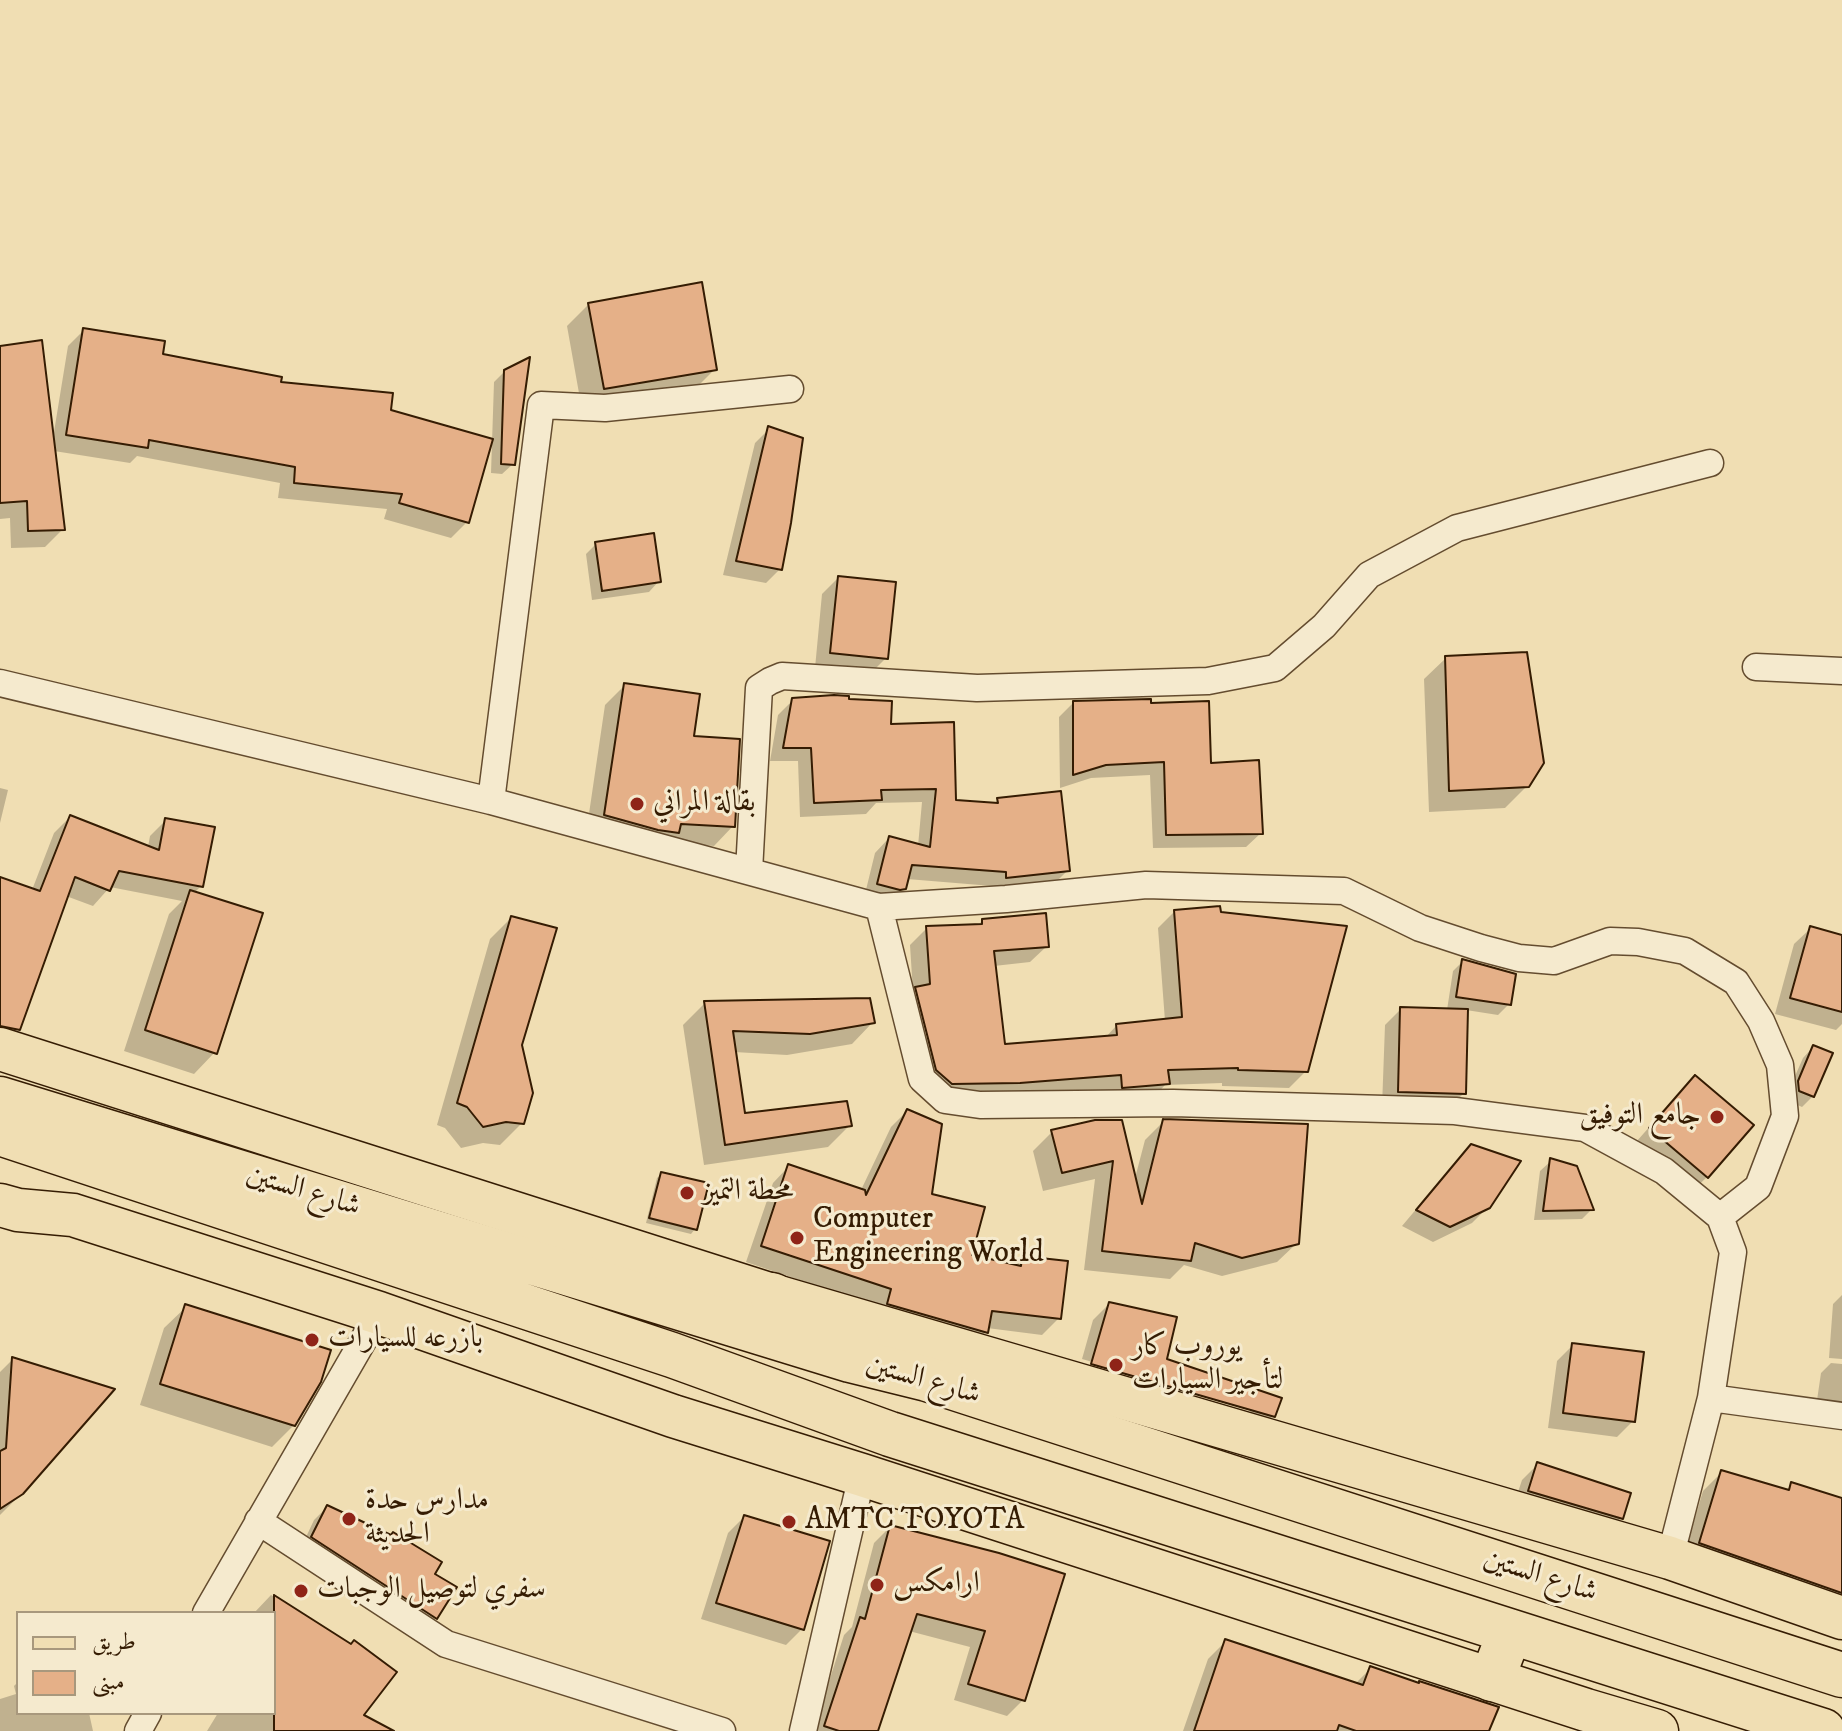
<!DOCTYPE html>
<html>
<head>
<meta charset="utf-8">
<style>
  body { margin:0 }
  #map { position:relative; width:1842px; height:1731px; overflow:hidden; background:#f0deb3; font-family:"IM FELL DW Pica",Amiri,serif }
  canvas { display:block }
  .legend { position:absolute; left:16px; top:1611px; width:260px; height:104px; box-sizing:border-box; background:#f5eace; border:2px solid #a8987d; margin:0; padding:10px 14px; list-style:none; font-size:24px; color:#351c03 }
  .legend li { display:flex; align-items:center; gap:16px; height:40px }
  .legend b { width:40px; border:2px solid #a8987d }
</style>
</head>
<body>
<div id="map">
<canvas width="1842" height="1731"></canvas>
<ul class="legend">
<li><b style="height:10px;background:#f0deb3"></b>طريق</li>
<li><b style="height:22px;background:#e5b088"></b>مبنى</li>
</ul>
</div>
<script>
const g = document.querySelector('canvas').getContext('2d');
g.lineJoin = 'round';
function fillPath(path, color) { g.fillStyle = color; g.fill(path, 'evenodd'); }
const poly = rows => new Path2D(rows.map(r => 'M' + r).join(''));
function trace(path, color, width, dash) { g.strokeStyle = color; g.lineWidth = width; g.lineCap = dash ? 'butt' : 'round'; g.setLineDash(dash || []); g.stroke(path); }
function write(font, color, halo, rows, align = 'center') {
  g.font = font + ' "IM FELL DW Pica",Amiri,serif'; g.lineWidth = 6; g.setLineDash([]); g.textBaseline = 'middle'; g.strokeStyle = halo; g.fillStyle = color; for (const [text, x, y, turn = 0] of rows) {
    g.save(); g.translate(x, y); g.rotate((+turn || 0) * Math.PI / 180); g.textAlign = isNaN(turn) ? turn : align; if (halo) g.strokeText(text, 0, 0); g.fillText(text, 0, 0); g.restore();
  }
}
fillPath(poly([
  [589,304,715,369,693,391,582,410,567,326],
  [84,330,160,356,389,412,467,522,451,538,384,519,387,509,278,498,280,483,137,456,130,463,54,451,63,529,45,547,11,548,10,518,0,519,0,348,53,438,68,346],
  [505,371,513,464,502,474,491,473,494,382],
  [769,429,780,569,766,583,723,575,755,443],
  [596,544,659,581,649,592,592,600,586,554],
  [838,578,886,658,870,674,815,668,822,594],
  [1446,658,1527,786,1505,808,1429,812,1424,679],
  [625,685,691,738,733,826,714,846,586,834,605,705],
  [793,700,889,726,954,802,993,805,998,800,1068,870,1053,885,993,891,992,886,907,879,904,888,890,903,864,898,875,853,889,838,918,846,922,802,876,803,866,814,800,817,798,761,770,761,778,715],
  [1073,703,1149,705,1209,765,1261,833,1246,847,1153,848,1150,775,1091,778,1060,788,1059,717],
  [0,788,8,790,0,823],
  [70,817,148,847,150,836,166,820,201,886,194,893,215,1052,194,1074,124,1051,169,914,182,901,110,887,93,906,66,896,18,1029,2,1045,0,1045,0,879,32,890,54,833],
  [1174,912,1306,1071,1289,1088,1222,1086,1222,1083,1165,1085,1151,1100,1106,1103,1105,1090,1002,1099,934,1100,913,992,910,945,927,928,977,926,983,920,1047,946,1030,962,994,966,1004,1046,1105,1038,1116,1026,1165,1021,1158,928],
  [511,918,520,1045,522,1123,500,1145,483,1143,461,1148,445,1128,437,1125,490,939],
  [1811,928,1842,937,1842,1024,1836,1030,1775,1014,1794,944],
  [1463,961,1509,1004,1498,1015,1466,1010,1464,1093,1448,1109,1382,1107,1385,1025,1401,1009,1447,1010,1453,971],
  [705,1003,873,1022,852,1044,787,1055,734,1052,743,1115,850,1125,828,1147,704,1165,683,1025],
  [1813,1047,1813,1096,1802,1107,1789,1101,1788,1092,1803,1058],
  [1695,1077,1707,1177,1685,1198,1629,1150,1674,1099],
  [907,1111,930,1195,970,1257,1014,1266,1023,1258,1059,1318,1042,1335,987,1328,986,1332,970,1348,876,1306,746,1262,773,1183,789,1166,861,1190,891,1127],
  [1164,1121,1297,1243,1277,1262,1222,1276,1184,1265,1170,1279,1084,1270,1095,1179,1043,1191,1033,1151,1052,1132,1120,1122,1134,1182,1145,1140],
  [1471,1147,1489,1206,1472,1223,1433,1242,1402,1226,1455,1163],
  [1551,1161,1592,1209,1582,1219,1534,1220,1540,1171],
  [662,1174,695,1229,691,1234,646,1223,657,1178],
  [1842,1295,1842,1359,1829,1358,1833,1304],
  [1109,1304,1164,1360,1273,1416,1257,1432,1076,1379,1081,1363,1250,1412,1251,1409,1242,1405,1082,1359,1093,1320],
  [186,1307,294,1425,272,1447,140,1405,164,1328],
  [1573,1345,1633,1421,1617,1437,1548,1428,1557,1361],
  [13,1359,22,1493,0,1515,0,1372],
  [1831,1363,1842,1364,1842,1411,1816,1407,1821,1373],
  [1538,1464,1621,1518,1605,1534,1513,1507,1522,1480],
  [1721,1473,1785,1491,1792,1485,1842,1500,1842,1620,1682,1561,1703,1491],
  [327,1507,432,1575,436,1618,423,1631,300,1550,314,1520],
  [744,1517,802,1629,786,1645,701,1619,728,1533],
  [890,1527,999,1555,1023,1700,1007,1716,954,1700,970,1647,909,1631,876,1731,813,1731,844,1635,852,1627,874,1543],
  [271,1595,350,1646,360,1716,378,1731,207,1731,218,1713,274,1713,274,1613,254,1613],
  [1226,1641,1355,1684,1371,1668,1487,1731,1183,1731,1208,1659],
  [18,1682,18,1713,89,1713,93,1731,0,1731,0,1699,16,1694,14,1686]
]), '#0003');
const building = poly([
  [702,282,717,370,604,389,588,303,702,282],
  [83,328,165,341,163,354,282,377,281,382,393,393,391,410,493,439,469,523,399,503,402,494,294,483,295,467,149,440,148,448,66,435,83,328],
  [42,340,65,530,28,531,27,501,0,503,0,346,42,340],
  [530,357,515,465,501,464,504,370,530,357],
  [768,426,803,438,791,523,782,570,736,561,768,426],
  [654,533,661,582,602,591,595,542,654,533],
  [838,576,896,582,888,659,830,653,838,576],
  [1527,652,1544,763,1529,787,1449,791,1445,656,1527,652],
  [624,683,700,694,694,736,740,739,735,827,681,824,679,833,658,830,604,815,624,683],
  [834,695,849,696,849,699,892,701,891,724,954,722,956,800,998,803,997,798,1061,791,1070,871,1006,878,1006,872,912,865,906,889,900,890,877,884,889,836,930,847,936,789,881,790,882,800,814,803,811,748,783,748,792,698,834,695],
  [1151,699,1151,703,1209,701,1211,763,1259,760,1263,834,1166,835,1164,762,1106,765,1073,775,1073,701,1151,699],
  [70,815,159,850,165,818,215,827,203,887,119,871,110,891,75,877,20,1030,0,1026,0,877,40,891,70,815],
  [190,890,263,913,217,1054,145,1030,190,890],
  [1220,906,1221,912,1347,926,1308,1072,1238,1070,1238,1068,1168,1070,1170,1084,1122,1088,1121,1075,1020,1083,952,1084,936,1070,915,987,930,984,926,926,982,924,982,919,1046,913,1049,947,994,951,1005,1044,1117,1035,1116,1024,1182,1017,1174,910,1220,906],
  [511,916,557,928,522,1045,533,1093,524,1124,506,1122,483,1127,467,1107,457,1103,511,916],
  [1810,926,1842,935,1842,1012,1790,998,1810,926],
  [1462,959,1516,974,1511,1005,1456,997,1462,959],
  [870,998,875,1023,810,1034,733,1031,745,1113,847,1101,852,1126,725,1145,704,1001,870,998],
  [1400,1007,1468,1009,1466,1094,1398,1092,1400,1007],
  [1813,1045,1833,1053,1814,1097,1799,1091,1798,1081,1813,1045],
  [1695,1075,1754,1125,1708,1178,1649,1128,1695,1075],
  [907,1109,942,1124,932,1194,985,1207,972,1255,1021,1266,1022,1256,1068,1261,1061,1319,992,1311,988,1333,887,1304,891,1289,761,1246,788,1164,865,1190,866,1195,907,1109],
  [1163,1119,1308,1124,1299,1244,1242,1258,1195,1243,1191,1261,1102,1251,1113,1161,1062,1173,1051,1130,1095,1120,1122,1120,1142,1204,1163,1119],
  [1471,1144,1521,1161,1490,1208,1450,1227,1416,1210,1471,1144],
  [1550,1158,1577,1166,1594,1210,1543,1211,1550,1158],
  [661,1172,709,1183,697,1230,649,1218,661,1172],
  [1109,1302,1177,1317,1167,1359,1282,1398,1275,1417,1091,1364,1109,1302],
  [185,1304,331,1350,321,1382,295,1426,160,1384,185,1304],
  [1572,1343,1644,1352,1635,1422,1563,1413,1572,1343],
  [12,1357,115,1389,23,1494,0,1509,0,1451,6,1448,12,1357],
  [1537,1462,1631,1493,1623,1519,1528,1491,1537,1462],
  [1721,1470,1789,1490,1791,1482,1842,1498,1842,1593,1699,1543,1721,1470],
  [327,1505,391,1535,393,1532,442,1562,435,1574,457,1587,437,1619,311,1537,327,1505],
  [744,1515,830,1541,804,1630,716,1603,744,1515],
  [890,1525,999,1553,1065,1574,1025,1701,968,1684,985,1631,917,1614,878,1731,839,1731,824,1726,860,1617,865,1619,890,1525],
  [274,1595,351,1644,354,1640,397,1672,364,1715,394,1731,274,1731,274,1595],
  [1225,1639,1363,1685,1370,1666,1419,1683,1419,1681,1499,1707,1489,1731,1356,1731,1339,1725,1337,1731,1194,1731,1225,1639]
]);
fillPath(building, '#e5b088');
trace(building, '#351c03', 2);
const street = poly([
  [1756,667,1842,671],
  [0,683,491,801,879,907,922,1079,945,1100,980,1105,1173,1103,1455,1111,1585,1128,1664,1171,1720,1217,1733,1252,1711,1398,1670,1558],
  [491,801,541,405,605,408,790,389],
  [749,871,759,688,770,681,782,676,977,688,1208,681,1275,668,1324,626,1369,575,1457,528,1710,463],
  [879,907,1006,899,1146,885,1344,891,1420,928,1481,948,1519,958,1554,961,1610,941,1638,942,1685,951,1736,982,1761,1021,1780,1065,1785,1116,1758,1187,1720,1217],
  [1711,1398,1842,1416],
  [258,1521,446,1644,722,1731],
  [206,1613,379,1313],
  [138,1731,148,1713],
  [803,1731,862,1475]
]);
const primary = poly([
  [0,1049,772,1295,1670,1558,1842,1618],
  [0,1205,18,1210,73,1215,379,1313,673,1416,862,1475,1586,1710,1657,1731]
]);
const highway = poly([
  [0,1099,850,1360,927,1379,1842,1675],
  [0,1133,672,1355,890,1434,1823,1731],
  [772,1295,857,1343],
  [1492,1679,1510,1632]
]);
trace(street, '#644c2f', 29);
trace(primary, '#351c03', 45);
trace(highway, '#351c03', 47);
trace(street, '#f5eace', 26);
trace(primary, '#f0deb3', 42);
trace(highway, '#f0deb3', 44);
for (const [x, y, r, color] of [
  [637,804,8,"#8f2418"],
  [1717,1117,8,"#8f2418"],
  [687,1193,8,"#8f2418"],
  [797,1238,8,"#8f2418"],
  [312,1340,8,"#8f2418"],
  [1116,1365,8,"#8f2418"],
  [349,1519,8,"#8f2418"],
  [789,1522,8,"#8f2418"],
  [877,1585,8,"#8f2418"],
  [301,1591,8,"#8f2418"]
]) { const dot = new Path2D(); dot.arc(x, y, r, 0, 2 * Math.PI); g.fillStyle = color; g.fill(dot); trace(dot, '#f5eace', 3); }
write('30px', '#351c03', '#f5eace', [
  ["بقالة المراني",653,804],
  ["جامع التوفيق",1701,1117,"right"],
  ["محطة التميز",703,1193],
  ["Computer",813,1221],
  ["Engineering World",813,1255],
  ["بازرعه للسيارات",328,1340],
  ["يوروب كار",1132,1348],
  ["لتأجير السيارات",1132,1382],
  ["مدارس حدة",365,1502],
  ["الحديثة",365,1536],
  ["AMTC TOYOTA",805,1522],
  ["ارامكس",893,1585],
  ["سفري لتوصيل الوجبات",317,1591]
], 'left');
write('30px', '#351c03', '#f5eace', [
  ["شارع الستين",303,1192,17],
  ["شارع الستين",923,1381,16],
  ["شارع الستين",1540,1577,18]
]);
</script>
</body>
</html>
